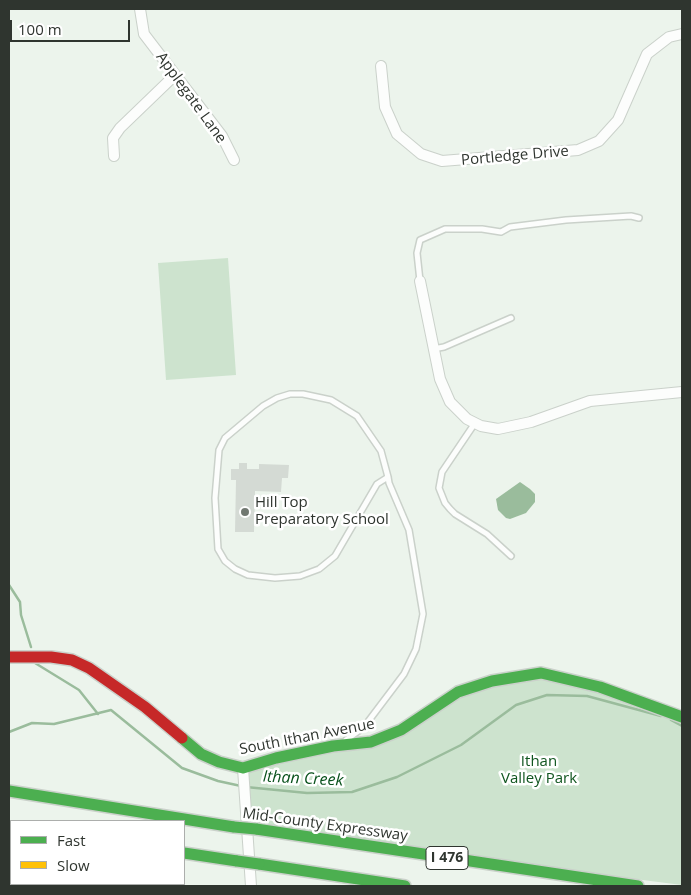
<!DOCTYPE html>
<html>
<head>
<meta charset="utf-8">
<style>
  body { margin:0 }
  #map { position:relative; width:691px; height:895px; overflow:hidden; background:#ecf4ec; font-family:"Open Sans",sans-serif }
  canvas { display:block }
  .frame { position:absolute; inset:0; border:10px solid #2f352f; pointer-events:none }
  .legend { position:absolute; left:10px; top:820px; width:175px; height:65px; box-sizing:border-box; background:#fff; border:1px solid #acaeac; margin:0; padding:6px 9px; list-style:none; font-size:15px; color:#2f352f }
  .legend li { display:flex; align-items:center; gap:10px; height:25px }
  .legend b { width:25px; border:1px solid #acaeac }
  .scale { position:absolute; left:10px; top:20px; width:120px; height:22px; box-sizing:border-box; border:2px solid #2f352f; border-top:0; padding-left:6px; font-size:15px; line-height:18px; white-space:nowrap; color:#2f352f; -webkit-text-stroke:4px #fff; paint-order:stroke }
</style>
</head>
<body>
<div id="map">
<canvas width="691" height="895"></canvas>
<div class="frame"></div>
<ul class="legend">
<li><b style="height:6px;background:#4caf50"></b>Fast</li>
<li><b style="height:6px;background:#ffc107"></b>Slow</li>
</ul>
<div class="scale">100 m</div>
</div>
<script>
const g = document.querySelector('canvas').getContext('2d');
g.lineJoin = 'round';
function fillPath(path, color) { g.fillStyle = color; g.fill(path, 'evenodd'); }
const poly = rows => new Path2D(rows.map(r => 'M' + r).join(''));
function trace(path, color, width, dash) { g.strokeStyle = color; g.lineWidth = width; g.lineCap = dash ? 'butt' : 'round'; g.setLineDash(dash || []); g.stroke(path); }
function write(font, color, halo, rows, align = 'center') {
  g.font = font + ' "Open Sans",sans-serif'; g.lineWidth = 5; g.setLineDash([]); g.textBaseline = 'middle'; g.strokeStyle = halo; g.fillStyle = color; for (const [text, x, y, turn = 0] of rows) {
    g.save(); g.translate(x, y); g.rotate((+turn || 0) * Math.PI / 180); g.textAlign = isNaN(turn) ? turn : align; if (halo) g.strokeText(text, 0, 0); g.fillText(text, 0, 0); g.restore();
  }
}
fillPath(poly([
  [228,258,236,375,166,380,158,263],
  [541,673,682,717,682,885,242,829,243,768,371,742,458,692]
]), '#cde3ce');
fillPath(poly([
  [520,482,530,489,535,494,535,502,526,513,510,519,506,518,498,510,496,499]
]), '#9abc9c');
trace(poly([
  [9,585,20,602,21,615,31,647],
  [35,663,79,690,98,714],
  [671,720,682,726],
  [9,732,32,723,54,724,111,710,182,768,218,781,241,786],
  [246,787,307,793,352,792,397,777,461,745,516,705,547,695,587,696,661,716]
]), '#9abc9c', 2.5);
fillPath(poly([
  [239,463,247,463,247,469,259,469,259,464,289,465,288,478,282,478,281,492,255,491,254,532,235,532,236,480,231,480,231,469,239,469]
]), '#d4dad4');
const lane = poly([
  [420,281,417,253,420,240,445,229,482,229,501,232,510,227,566,220,631,216,639,218],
  [433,349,444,347,511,318],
  [475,423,442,472,439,488,445,503,450,509,455,514,487,534,511,556],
  [346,740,364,727,404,674,416,649,423,614,409,530,389,483,388,477,381,451,357,416,331,400,303,394,290,394,277,398,263,406,225,438,219,450,215,498,218,549,225,561,235,569,248,575,275,578,300,576,319,569,335,556,377,484,388,477]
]);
const street = poly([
  [140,9,144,34,222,136,234,160],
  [381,66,385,107,397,134,421,154,442,161,578,150,599,141,618,120,647,54,669,37,682,34],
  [114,156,113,138,120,128,175,75],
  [420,281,440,379,450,402,467,419,481,426,498,429,531,422,590,401,682,392],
  [243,768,251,886]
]);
const fast = poly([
  [182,738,201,754,219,762,243,768,276,758,333,746,371,742,401,730,458,692,492,681,541,673,600,687,682,717],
  [9,791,234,827],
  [256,829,638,886],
  [184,853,237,861],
  [259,864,405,886]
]);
const slow = poly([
  [9,827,11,827]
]);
const jam = poly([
  [9,657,51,657,72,660,89,668,145,707,182,738]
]);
trace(lane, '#cad1ca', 8);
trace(street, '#cad1ca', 12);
trace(fast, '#cad1ca', 14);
trace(slow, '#cad1ca', 14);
trace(jam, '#cad1ca', 14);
trace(lane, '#fcfdfc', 5);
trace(street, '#fcfdfc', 10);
trace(fast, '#4caf50', 11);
trace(slow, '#ffc107', 11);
trace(jam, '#c62828', 11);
const fastBridge = poly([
  [234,827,256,829],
  [237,861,259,864]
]);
trace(fastBridge, '#cad1ca', 14, []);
trace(fastBridge, '#4caf50', 11);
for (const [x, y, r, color] of [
  [245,512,5,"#717871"]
]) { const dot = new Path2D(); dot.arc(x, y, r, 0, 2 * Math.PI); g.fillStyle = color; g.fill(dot); trace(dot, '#fff', 2); }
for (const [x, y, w] of [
  [447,858,42]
]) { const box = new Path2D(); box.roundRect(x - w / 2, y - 11.5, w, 23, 4); g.fillStyle = '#fff'; g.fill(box); trace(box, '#2f352f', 1); }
write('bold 14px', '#2f352f', null, [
  ["I 476",447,858]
]);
write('15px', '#2f352f', '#fff', [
  ["Applegate Lane",191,98,54],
  ["Portledge Drive",515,156,-5],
  ["South Ithan Avenue",307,737,-11],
  ["Mid-County Expressway",325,825,8]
]);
write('15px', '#2f352f', '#fff', [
  ["Hill Top",255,503],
  ["Preparatory School",255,520]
], 'left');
write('15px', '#10551f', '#fff', [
  ["Ithan",539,762],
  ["Valley Park",539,779]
]);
write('italic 16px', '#08511b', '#fff', [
  ["Ithan Creek",303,779,3]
]);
</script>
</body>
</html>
